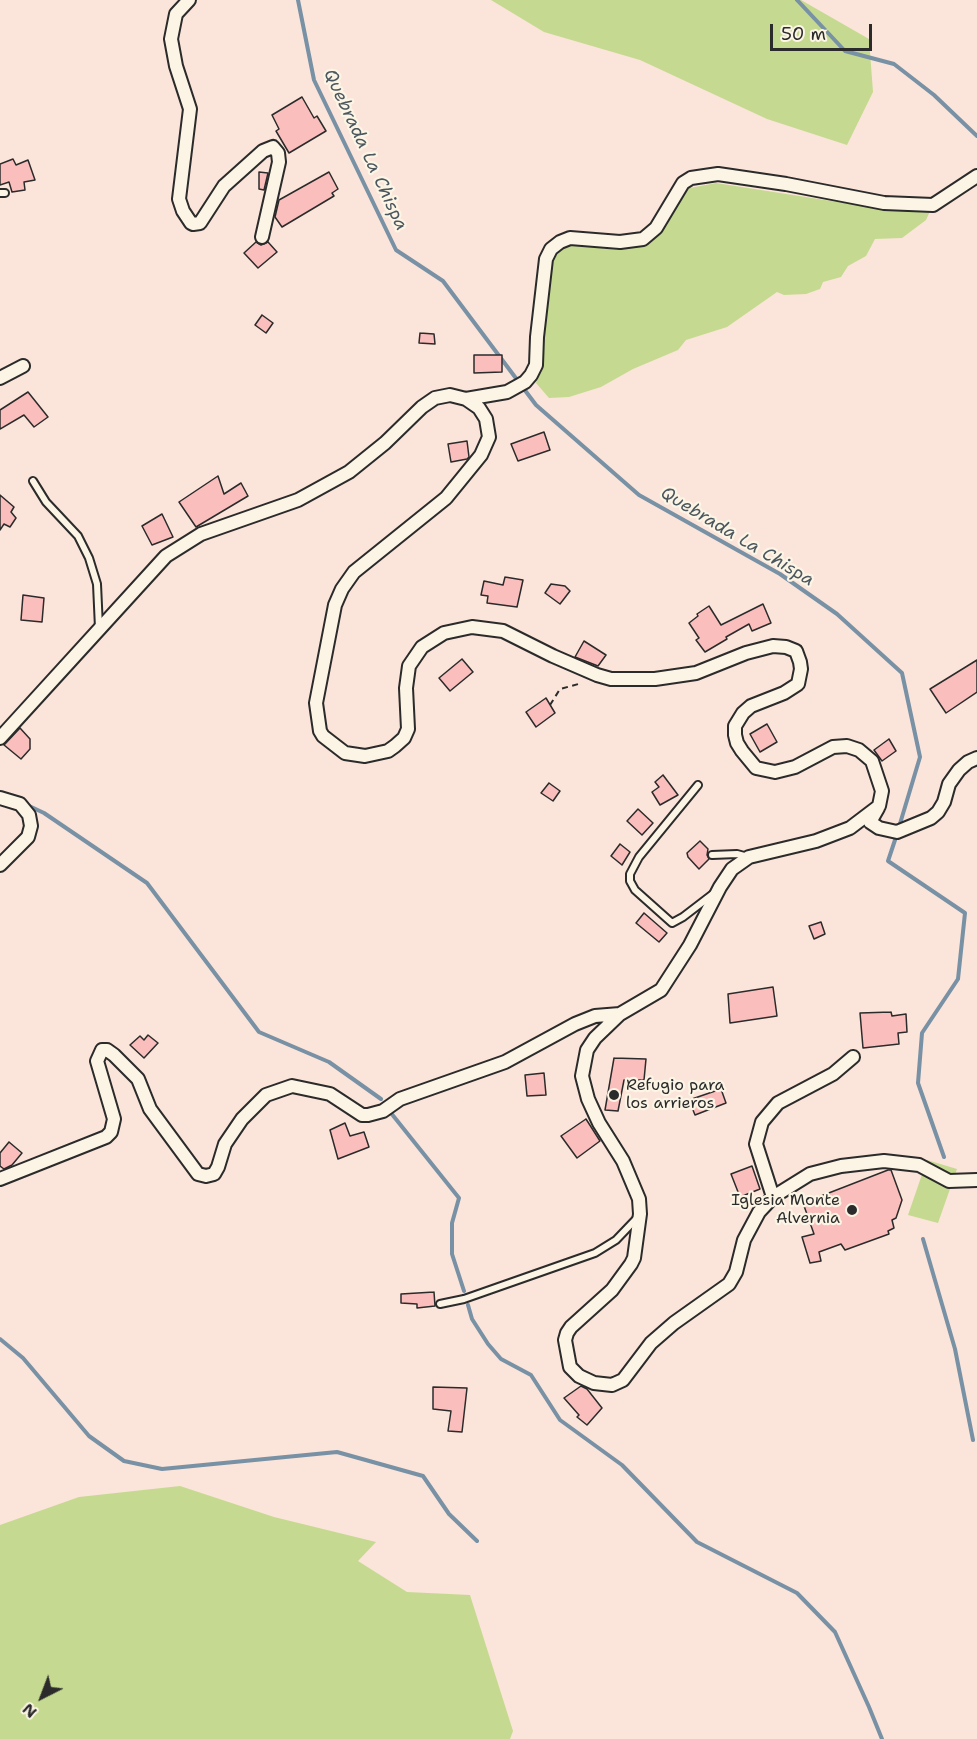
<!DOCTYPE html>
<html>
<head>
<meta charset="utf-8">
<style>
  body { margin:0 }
  #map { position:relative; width:977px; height:1739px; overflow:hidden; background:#fbe4d9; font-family:"Shantell Sans",sans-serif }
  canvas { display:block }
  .north { position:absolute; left:12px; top:1667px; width:60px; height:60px; -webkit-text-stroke:4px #fcf5e5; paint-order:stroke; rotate:222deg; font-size:16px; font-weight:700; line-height:24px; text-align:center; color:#2b2b2b }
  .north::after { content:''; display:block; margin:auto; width:21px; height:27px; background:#2b2b2b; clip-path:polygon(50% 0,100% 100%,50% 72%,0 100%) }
  .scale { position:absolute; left:770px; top:24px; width:102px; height:27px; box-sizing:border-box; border:3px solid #2b2b2b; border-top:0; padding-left:8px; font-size:18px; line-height:21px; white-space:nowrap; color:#2b2b2b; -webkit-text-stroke:4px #fcf5e5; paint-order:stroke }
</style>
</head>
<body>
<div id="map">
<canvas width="977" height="1739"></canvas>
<div class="north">N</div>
<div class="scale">50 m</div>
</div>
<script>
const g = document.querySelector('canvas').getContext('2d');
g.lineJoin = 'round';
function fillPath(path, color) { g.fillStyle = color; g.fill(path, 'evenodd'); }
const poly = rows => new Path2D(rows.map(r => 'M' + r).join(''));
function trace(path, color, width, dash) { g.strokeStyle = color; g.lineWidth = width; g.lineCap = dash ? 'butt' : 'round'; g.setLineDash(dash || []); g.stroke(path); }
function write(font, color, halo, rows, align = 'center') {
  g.font = font + ' "Shantell Sans",sans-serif'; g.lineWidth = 4.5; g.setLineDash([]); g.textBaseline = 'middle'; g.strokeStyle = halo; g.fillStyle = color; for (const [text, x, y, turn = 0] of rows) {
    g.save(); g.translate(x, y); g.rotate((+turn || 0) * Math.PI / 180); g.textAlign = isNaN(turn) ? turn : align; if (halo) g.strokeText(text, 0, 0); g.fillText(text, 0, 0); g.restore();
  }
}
fillPath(poly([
  [491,0,801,0,869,39,873,92,847,145,767,119,640,60,544,32],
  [716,183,876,208,931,209,926,220,902,238,875,239,866,256,848,266,841,277,823,282,820,289,806,294,784,295,777,292,727,327,686,340,678,350,633,369,601,387,569,397,549,398,536,383,541,368,541,345,549,268,558,253,569,244,618,250,644,244,667,225,685,189],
  [927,1160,957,1169,938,1223,908,1215],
  [180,1486,274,1517,376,1542,358,1561,407,1592,470,1595,513,1731,510,1739,0,1739,0,1525,79,1497]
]), '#c5da90');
trace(poly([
  [298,0,314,80,396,250,443,281,536,405,639,495,780,574,837,614,902,673,920,757,899,827],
  [797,0,845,51,894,64,934,95,977,136],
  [27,805,44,813,147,883,259,1032,329,1062,381,1099],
  [897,834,888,861,965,913,958,979,922,1033,918,1083,944,1157],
  [391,1113,459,1198,452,1223,452,1254,464,1291],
  [923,1239,955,1349,973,1440],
  [468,1305,472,1319,488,1344,501,1359,531,1375,560,1420,622,1465,697,1542,797,1593,835,1632,869,1707,882,1739],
  [0,1339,23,1358,89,1436,124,1461,162,1469,337,1452,423,1476,449,1514,477,1541]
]), '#7891a5', 4);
const building = poly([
  [302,97,314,118,317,116,326,131,289,153,276,131,279,129,272,115,302,97],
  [13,159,16,165,28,160,35,180,24,182,25,190,12,192,9,182,0,185,0,164,13,159],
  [259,172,268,173,264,190,259,189,259,172],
  [329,172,338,189,332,193,334,196,282,227,275,217,279,200,329,172],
  [256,242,261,245,268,242,277,252,258,268,244,253,256,242],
  [262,315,273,323,266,333,255,325,262,315],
  [420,333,434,334,435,344,419,343,420,333],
  [474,355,502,355,502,372,474,373,474,355],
  [28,392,48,417,34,427,24,415,0,429,0,410,28,392],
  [544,432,550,450,518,461,511,444,544,432],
  [467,441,469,457,467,459,451,462,448,444,467,441],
  [218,476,224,494,241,483,248,496,196,527,179,502,218,476],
  [0,495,14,507,11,512,16,518,10,527,4,524,0,530,0,495],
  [162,514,173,537,152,545,142,526,162,514],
  [505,577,523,580,517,607,487,603,488,596,481,595,484,581,503,585,505,577],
  [551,584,565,586,570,591,560,604,545,593,551,584],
  [23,595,44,598,42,622,21,620,23,595],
  [763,604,771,623,752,631,749,624,726,637,727,639,705,652,696,640,699,638,689,623,698,616,697,614,709,606,721,625,763,604],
  [584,641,606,655,598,666,575,657,584,641],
  [462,659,473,672,450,691,439,678,462,659],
  [977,660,977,692,946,713,930,689,977,660],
  [546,698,555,713,536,727,526,712,546,698],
  [767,724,777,742,760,752,750,734,767,724],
  [20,728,30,739,30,749,21,759,4,745,20,728],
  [889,739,896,751,882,761,874,750,889,739],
  [663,775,678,795,660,805,652,792,659,787,655,782,663,775],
  [549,783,560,791,553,801,541,793,549,783],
  [638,809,653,823,642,835,627,821,638,809],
  [700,841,708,849,707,855,709,859,699,869,688,857,687,853,700,841],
  [620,844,630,852,622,865,611,856,620,844],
  [644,913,667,933,659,942,636,923,644,913],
  [821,922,825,934,814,939,809,926,821,922],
  [773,987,777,1016,730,1023,728,994,773,987],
  [891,1012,892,1016,906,1014,907,1032,898,1033,899,1044,863,1048,860,1013,891,1012],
  [148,1035,158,1043,144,1058,130,1045,140,1036,144,1040,148,1035],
  [614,1058,646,1059,644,1080,624,1080,618,1111,605,1110,614,1058],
  [544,1073,546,1095,527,1096,525,1075,544,1073],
  [721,1089,726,1103,695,1115,689,1100,721,1089],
  [586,1119,600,1141,577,1158,561,1136,586,1119],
  [345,1123,350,1136,364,1132,369,1147,338,1159,330,1130,345,1123],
  [9,1142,22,1153,12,1165,4,1169,0,1166,0,1153,9,1142],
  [752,1166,760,1189,740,1197,731,1174,752,1166],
  [888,1170,891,1170,902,1200,896,1218,892,1220,894,1228,888,1231,889,1234,845,1250,841,1244,819,1252,821,1261,810,1263,802,1237,814,1234,803,1203,888,1170],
  [434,1292,435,1306,417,1308,417,1304,401,1303,401,1294,434,1292],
  [581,1386,587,1389,602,1408,587,1425,577,1417,579,1415,564,1398,581,1386],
  [433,1387,467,1388,462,1432,448,1431,451,1411,433,1409,433,1387]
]);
fillPath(building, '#fabebc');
trace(building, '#2b2b2b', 1.5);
const service = poly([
  [0,193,5,193],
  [33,481,46,502,78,536,89,558,97,584,99,628],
  [698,785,639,857,630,874,630,881,635,890,672,923,683,917,713,894],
  [712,855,737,854,748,857],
  [440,1304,464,1299,595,1253,616,1240,638,1217]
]);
const minor = poly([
  [189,0,176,14,171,39,176,66,190,109,179,199,183,211,191,223,193,224,200,223,224,186,263,151,273,147,278,153,279,162,262,237],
  [0,378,23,366],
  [466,399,507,392,525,382,531,375,536,365,537,337,546,259,551,249,560,242,570,238,620,242,643,239,656,228,683,183,691,178,718,174,786,184,884,203,933,205,977,176],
  [0,738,166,556,201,534,298,500,349,472,385,443,422,407,435,398,450,395,466,399,479,408,486,419,489,437,481,455,446,498,354,572,342,589,335,605,316,703,320,731,323,736,345,753,365,756,388,751,395,746,404,738,408,729,406,688,409,666,422,647,444,633,472,627,503,631,553,656,597,675,611,679,655,679,696,673,746,653,773,646,786,647,796,651,800,662,801,669,798,684,784,693,751,706,743,713,735,726,735,735,737,743,742,751,756,768,775,772,795,767,833,747,847,746,859,750,872,761,882,791,879,806,850,828,816,841,749,857,732,869,720,887,690,945,661,990,620,1014,595,1038,587,1050,582,1076,588,1099,599,1123,623,1161,639,1199,640,1214,634,1258,631,1264,612,1290,571,1327,567,1333,565,1340,570,1367,579,1376,594,1383,612,1385,623,1380,651,1343,674,1323,729,1284,736,1272,744,1240,759,1212,773,1197,810,1174,841,1166,884,1161,919,1165,949,1181,977,1180],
  [0,798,20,804,29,815,31,826,28,837,0,865],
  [878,808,870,822,879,828,897,832,931,818,938,812,944,802,949,784,959,770,968,762,977,758],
  [0,1179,106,1137,111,1132,114,1119,97,1061,102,1050,107,1050,114,1055,138,1079,150,1109,198,1174,206,1176,214,1174,218,1167,225,1144,242,1119,266,1095,292,1086,330,1094,362,1115,368,1115,383,1111,400,1099,505,1062,575,1024,595,1016,620,1014],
  [773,1197,756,1144,762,1122,778,1103,833,1074,853,1057]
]);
trace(service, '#2b2b2b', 10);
trace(minor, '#2b2b2b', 16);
trace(poly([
  [550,705,560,689,582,683]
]), '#2b2b2b', 2, [6, 4.5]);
trace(service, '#fcf5e5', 6);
trace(minor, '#fcf5e5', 12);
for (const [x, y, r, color] of [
  [614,1095,6,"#2b2b2b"],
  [852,1210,6,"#2b2b2b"]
]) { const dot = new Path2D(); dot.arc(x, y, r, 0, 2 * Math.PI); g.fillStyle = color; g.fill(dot); trace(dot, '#fcf5e5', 2); }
write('16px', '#2b2b2b', '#fcf5e5', [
  ["Refugio para",626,1086],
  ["los arrieros",626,1104],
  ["Iglesia Monte",840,1201,"right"],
  ["Alvernia",840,1219,"right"]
], 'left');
write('italic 18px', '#4b565e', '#fcf5e5', [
  ["Quebrada La Chispa",365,150,65],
  ["Quebrada La Chispa",737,537,31]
]);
</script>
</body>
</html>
